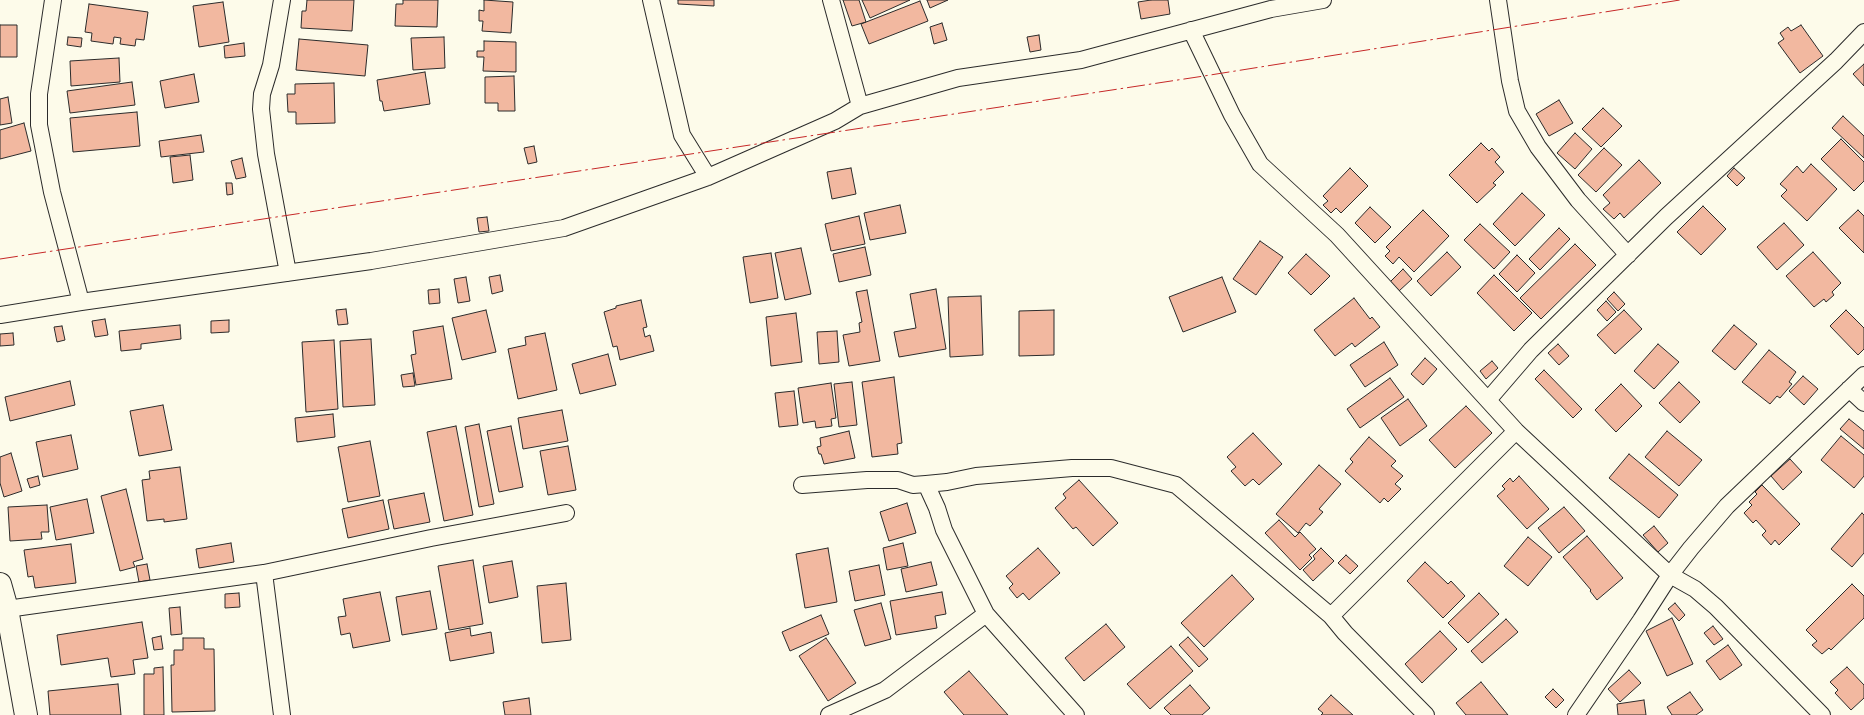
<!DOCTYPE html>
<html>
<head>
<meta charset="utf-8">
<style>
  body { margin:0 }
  canvas { display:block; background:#fdfbea }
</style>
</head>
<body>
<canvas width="1864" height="715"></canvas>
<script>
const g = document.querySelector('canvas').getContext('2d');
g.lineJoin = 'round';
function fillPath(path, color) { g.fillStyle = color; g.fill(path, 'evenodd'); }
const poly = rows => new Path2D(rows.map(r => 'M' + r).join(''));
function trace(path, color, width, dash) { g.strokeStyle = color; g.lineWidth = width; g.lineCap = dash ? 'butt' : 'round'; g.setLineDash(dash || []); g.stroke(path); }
const building = poly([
  [307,0,354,0,352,31,301,28,302,11,306,11,307,0],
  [403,0,438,0,437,27,395,26,396,4,403,4,403,0],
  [484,0,513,2,511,33,482,31,483,21,479,21,479,10,484,11,484,0],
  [678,0,714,0,714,6,678,4,678,0],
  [843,0,859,0,866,22,852,26,843,0],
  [862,0,910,0,870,18,862,0],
  [927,0,948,0,930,8,927,0],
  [1151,0,1168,0,1170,14,1141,19,1138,2,1151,0],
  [920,1,928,21,869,44,861,24,920,1],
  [223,2,229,42,199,47,193,6,223,2],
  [89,4,148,12,144,40,136,39,135,46,120,44,121,38,114,37,113,44,91,41,92,33,85,32,89,4],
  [942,23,947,40,934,44,930,27,942,23],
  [0,25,17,25,17,57,0,57,0,25],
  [1801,25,1823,56,1800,73,1778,43,1784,39,1780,33,1788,27,1791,31,1801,25],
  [1039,35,1041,50,1030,52,1027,37,1039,35],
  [68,37,82,38,81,47,67,45,68,37],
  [444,37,445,68,413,70,411,38,444,37],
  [299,39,368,45,365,76,296,70,299,39],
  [484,41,516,42,516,72,483,71,484,57,477,57,477,51,484,51,484,41],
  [244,43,245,56,225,58,224,46,244,43],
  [119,58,120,82,71,86,70,61,119,58],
  [1864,64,1864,86,1853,74,1864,64],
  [425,72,430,104,384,111,382,101,380,101,377,80,425,72],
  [194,74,199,102,165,108,160,81,194,74],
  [514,76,515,111,498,111,498,103,485,103,485,77,514,76],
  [132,82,135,105,70,113,67,91,132,82],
  [334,83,335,123,296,124,296,112,288,112,287,94,295,94,295,84,334,83],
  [8,97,12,123,0,125,0,99,8,97],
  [1559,100,1573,123,1549,136,1536,114,1559,100],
  [1603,108,1622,126,1601,147,1582,129,1603,108],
  [137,112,140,146,73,152,70,118,137,112],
  [1843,116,1864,136,1864,158,1832,128,1843,116],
  [24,123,31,151,0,159,0,130,24,123],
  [1575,133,1592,149,1575,169,1557,153,1575,133],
  [201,135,204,152,161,157,159,141,201,135],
  [1841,139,1864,162,1864,181,1854,191,1821,159,1841,139],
  [1481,143,1489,151,1492,148,1500,157,1495,162,1504,172,1493,183,1496,185,1477,203,1449,175,1481,143],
  [534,146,537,162,528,164,524,148,534,146],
  [1604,148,1622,165,1596,192,1578,175,1604,148],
  [190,155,193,180,173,183,170,157,190,155],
  [242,158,246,177,236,179,231,161,242,158],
  [1639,160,1661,183,1624,218,1620,213,1614,219,1603,209,1610,203,1603,195,1639,160],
  [1811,164,1837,189,1807,221,1781,196,1787,190,1780,184,1797,166,1803,173,1811,164],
  [851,168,856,194,832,199,827,172,851,168],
  [1350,168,1368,186,1341,213,1336,208,1331,213,1323,205,1328,201,1323,196,1350,168],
  [1734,168,1745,178,1737,186,1727,176,1734,168],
  [226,183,232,183,233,194,227,195,226,183],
  [1522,193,1545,215,1515,246,1493,224,1522,193],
  [900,205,906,233,870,240,864,213,900,205],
  [1703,206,1726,229,1701,255,1677,232,1703,206],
  [1370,207,1391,227,1375,243,1355,223,1370,207],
  [1423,210,1449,236,1414,272,1399,257,1393,264,1385,256,1390,251,1386,247,1423,210],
  [1858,210,1864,216,1864,253,1839,228,1858,210],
  [859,216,865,244,831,251,825,224,859,216],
  [487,217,489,231,479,232,477,218,487,217],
  [1784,223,1804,245,1777,270,1757,247,1784,223],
  [1480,224,1510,252,1494,269,1464,240,1480,224],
  [1559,228,1570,239,1540,270,1529,259,1559,228],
  [1260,241,1283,257,1256,295,1233,279,1260,241],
  [1575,244,1596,265,1541,319,1520,298,1575,244],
  [865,247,871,275,839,282,833,254,865,247],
  [801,248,811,294,785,300,775,253,801,248],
  [1447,252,1461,267,1431,296,1417,281,1447,252],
  [1813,252,1841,283,1832,292,1834,295,1826,302,1824,299,1814,307,1786,276,1813,252],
  [771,253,778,298,750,303,743,257,771,253],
  [1306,254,1330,276,1311,295,1288,273,1306,254],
  [1517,255,1535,273,1517,292,1499,274,1517,255],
  [1403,269,1412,279,1399,291,1390,282,1403,269],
  [500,275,503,291,492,294,489,277,500,275],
  [1494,275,1532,313,1514,331,1477,293,1494,275],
  [466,277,470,301,458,303,454,279,466,277],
  [1222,277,1236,312,1183,332,1169,297,1222,277],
  [439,289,440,303,429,304,428,290,439,289],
  [936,289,946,349,899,357,894,332,916,328,910,294,936,289],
  [867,290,880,361,849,366,843,335,860,332,859,323,862,322,856,292,867,290],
  [1614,292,1625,304,1618,311,1607,299,1614,292],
  [981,296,983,355,950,357,948,297,981,296],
  [1354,298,1370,319,1372,317,1380,327,1355,347,1352,343,1335,356,1314,330,1354,298],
  [641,300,647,327,643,328,645,337,650,335,654,351,620,360,617,346,613,347,604,312,616,308,616,306,641,300],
  [1606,301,1616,312,1607,321,1597,310,1606,301],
  [346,309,348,324,338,325,336,310,346,309],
  [486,310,496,352,462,360,452,318,486,310],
  [1054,310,1054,355,1019,356,1019,311,1054,310],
  [1624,310,1642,329,1615,354,1597,335,1624,310],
  [1846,310,1864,328,1864,349,1858,355,1830,326,1846,310],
  [796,313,802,362,771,366,766,317,796,313],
  [105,319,108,335,95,337,92,321,105,319],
  [229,320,229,332,211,333,211,321,229,320],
  [180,325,181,339,141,344,141,349,121,351,119,331,180,325],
  [1734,325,1757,344,1735,370,1712,351,1734,325],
  [62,326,65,340,57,342,54,327,62,326],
  [443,326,452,379,416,385,411,355,416,354,413,331,443,326],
  [837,331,839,362,819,364,817,332,837,331],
  [13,333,14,345,0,346,0,334,13,333],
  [545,333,557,390,518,399,508,349,526,345,525,337,545,333],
  [371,339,375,405,343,407,340,341,371,339],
  [334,340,338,409,306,412,302,342,334,340],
  [1384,342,1398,365,1365,387,1350,365,1384,342],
  [1558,344,1569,356,1559,365,1548,353,1558,344],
  [1658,344,1679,362,1654,389,1634,371,1658,344],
  [1769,350,1796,372,1789,382,1792,384,1780,398,1777,396,1770,404,1742,382,1769,350],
  [608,354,616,385,580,394,572,364,608,354],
  [1425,358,1437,369,1423,385,1411,374,1425,358],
  [1492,361,1498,368,1486,379,1480,371,1492,361],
  [1544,370,1582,409,1573,418,1535,379,1544,370],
  [413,373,415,386,403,387,401,375,413,373],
  [1803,376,1818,389,1804,405,1789,391,1803,376],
  [894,377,902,443,897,444,898,454,872,457,862,382,894,377],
  [1390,378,1404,397,1360,428,1347,409,1390,378],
  [70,381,75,405,10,421,5,397,70,381],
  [852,382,857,425,839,427,834,384,852,382],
  [1679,382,1700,402,1680,423,1659,403,1679,382],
  [831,383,836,418,831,419,832,426,816,428,815,421,803,423,798,388,831,383],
  [1621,384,1642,406,1616,432,1595,410,1621,384],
  [794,391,798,425,779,427,775,393,794,391],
  [1408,399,1427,426,1400,446,1381,418,1408,399],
  [163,405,172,450,139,456,130,411,163,405],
  [1466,406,1492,433,1455,468,1429,440,1466,406],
  [562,410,568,441,523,449,518,418,562,410],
  [333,414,335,437,297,442,295,418,333,414],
  [1849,419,1864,431,1864,449,1840,429,1849,419],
  [479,424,494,504,479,507,465,427,479,424],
  [456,426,473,515,444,521,427,432,456,426],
  [511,426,523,487,499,492,487,431,511,426],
  [849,431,855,458,824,464,821,454,819,454,817,447,821,446,820,438,849,431],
  [1667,431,1702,460,1679,486,1645,457,1667,431],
  [1253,433,1282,464,1259,485,1253,479,1245,486,1231,471,1236,467,1227,457,1253,433],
  [71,435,78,469,43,477,36,442,71,435],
  [1841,436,1864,455,1864,476,1854,488,1821,460,1841,436],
  [1369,437,1396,461,1391,466,1403,476,1395,484,1401,489,1388,502,1384,498,1380,503,1345,471,1353,462,1350,459,1369,437],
  [370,441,380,496,348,502,338,447,370,441],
  [568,446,576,490,548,495,540,451,568,446],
  [11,453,22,491,4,497,0,483,0,457,11,453],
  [1629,454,1678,495,1659,518,1609,478,1629,454],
  [1790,459,1802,472,1783,490,1771,476,1790,459],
  [1319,465,1341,484,1319,509,1323,512,1310,526,1306,523,1298,533,1276,514,1319,465],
  [180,467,187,519,164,522,164,519,147,521,142,480,150,479,149,471,180,467],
  [38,476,40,485,30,488,27,479,38,476],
  [1519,476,1549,509,1527,529,1497,496,1505,489,1502,486,1510,478,1513,482,1519,476],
  [1079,480,1118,523,1093,546,1076,527,1073,529,1055,508,1066,498,1063,494,1079,480],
  [1762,485,1800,524,1779,545,1775,540,1771,545,1762,535,1766,531,1756,520,1753,523,1744,513,1752,505,1749,502,1757,494,1755,492,1762,485],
  [126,489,143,559,133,562,135,567,120,571,101,496,126,489],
  [424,493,430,522,394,529,388,500,424,493],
  [87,499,94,533,56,540,50,507,87,499],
  [383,500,389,529,348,538,342,509,383,500],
  [907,503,916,533,889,541,880,512,907,503],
  [47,505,49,532,41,532,42,539,10,541,8,507,47,505],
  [1564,507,1585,531,1559,553,1538,528,1564,507],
  [1862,513,1864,515,1864,553,1852,567,1831,549,1862,513],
  [1279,520,1295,537,1300,532,1316,549,1309,555,1312,558,1300,570,1265,533,1279,520],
  [1654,526,1668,543,1658,552,1643,535,1654,526],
  [1587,536,1623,578,1597,600,1590,591,1591,590,1563,557,1587,536],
  [1528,537,1552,557,1528,586,1504,566,1528,537],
  [231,543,234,562,199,568,196,549,231,543],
  [903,543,908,566,887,570,883,548,903,543],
  [71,544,76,583,35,588,33,576,28,577,24,550,71,544],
  [828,548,837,602,805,608,796,554,828,548],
  [1038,548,1060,573,1029,600,1023,593,1017,598,1009,588,1013,584,1006,576,1038,548],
  [1321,548,1334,561,1313,581,1303,570,1315,559,1313,556,1321,548],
  [1346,555,1358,566,1350,574,1338,563,1346,555],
  [473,560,483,624,449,630,438,566,473,560],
  [512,561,518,597,489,603,483,566,512,561],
  [931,562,937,585,906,592,901,569,931,562],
  [1425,562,1448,584,1451,581,1465,596,1443,618,1407,581,1425,562],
  [147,564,150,580,139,582,136,566,147,564],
  [879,565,885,595,855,601,849,571,879,565],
  [1232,575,1254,599,1204,647,1181,623,1232,575],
  [566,583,571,640,542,643,537,586,566,583],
  [1852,584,1864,596,1864,618,1831,650,1829,648,1822,654,1812,645,1817,641,1806,630,1852,584],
  [430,591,437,629,402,635,396,597,430,591],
  [380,592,390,641,353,648,350,633,341,635,338,617,346,616,343,599,380,592],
  [942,592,946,614,935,616,937,628,896,635,890,601,942,592],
  [239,593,240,607,225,608,225,594,239,593],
  [1479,593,1499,614,1468,643,1448,623,1479,593],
  [881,603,891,639,865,646,854,610,881,603],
  [1675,603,1685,615,1679,621,1668,609,1675,603],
  [180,607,182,634,171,635,169,608,180,607],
  [821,615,829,634,790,651,782,632,821,615],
  [1672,618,1693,664,1667,676,1646,631,1672,618],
  [1506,619,1518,632,1482,663,1471,651,1506,619],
  [142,622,148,658,133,660,135,674,111,677,108,658,61,665,57,635,142,622],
  [1106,624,1125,647,1084,681,1065,658,1106,624],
  [1713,626,1723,639,1714,645,1704,633,1713,626],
  [470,628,471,636,491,632,494,653,450,661,445,633,470,628],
  [1440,631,1457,649,1422,683,1405,664,1440,631],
  [161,636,163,649,154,650,152,638,161,636],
  [1188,637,1208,659,1199,667,1179,645,1188,637],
  [183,638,204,638,204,649,214,649,215,711,172,712,171,665,174,665,174,650,183,650,183,638],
  [826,638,856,683,828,701,799,656,826,638],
  [1728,645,1742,665,1720,680,1706,661,1728,645],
  [1171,646,1193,671,1150,709,1127,684,1171,646],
  [163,667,164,715,144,715,144,674,154,674,154,668,163,667],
  [1847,667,1864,685,1864,698,1851,710,1835,693,1838,690,1830,682,1847,667],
  [1629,670,1641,683,1620,702,1608,689,1629,670],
  [969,671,1008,715,964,715,944,692,969,671],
  [1481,682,1508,715,1466,715,1456,703,1481,682],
  [118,684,121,715,50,715,48,691,118,684],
  [1190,685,1210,708,1202,715,1171,715,1164,708,1190,685],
  [1553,689,1564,700,1556,708,1545,697,1553,689],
  [1690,692,1703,710,1696,715,1672,715,1667,707,1690,692],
  [1331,695,1353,715,1321,715,1323,713,1318,709,1331,695],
  [529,698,531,715,505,715,503,702,529,698],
  [1644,700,1646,715,1618,715,1617,704,1644,700]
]);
fillPath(building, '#f2b8a0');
trace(building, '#2b2b2b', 1);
const street = poly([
  [53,0,39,94,39,125,52,192,81,302],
  [282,0,271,65,262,94,261,109,266,154,288,273],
  [651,0,682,135,708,177],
  [831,0,860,106],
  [1498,0,1510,81,1517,111,1538,147,1578,200,1628,255],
  [1191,30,1232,115,1260,164,1337,235,1516,431,1670,575,1695,589,1716,607,1822,715],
  [0,315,81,302,371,261,564,228,708,177,835,121,860,106,958,78,1081,60,1271,9,1323,0],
  [1849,389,1864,403],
  [1488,400,1531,350,1666,217,1836,61,1864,32],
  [926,484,937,508,944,530,986,614,1076,715],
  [802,485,867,480,898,480,913,485,926,484,947,482,976,476,1072,468,1111,468,1176,485,1331,616,1345,633,1426,715],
  [264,573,282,715],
  [7,609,264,573,431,538,566,513],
  [1331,616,1516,431],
  [829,715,885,690,986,614],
  [1576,715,1641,620,1670,575,1691,548,1727,506,1864,375]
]);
const secondary = poly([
  [0,584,7,609,26,715]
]);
trace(street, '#2b2b2b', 18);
trace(secondary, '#2b2b2b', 24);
trace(street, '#fdfbea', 16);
trace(secondary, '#fdfbea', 22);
trace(poly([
  [0,259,1204,76,1680,0]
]), '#c62828', 1, [18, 4, 2.5, 4]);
</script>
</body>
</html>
